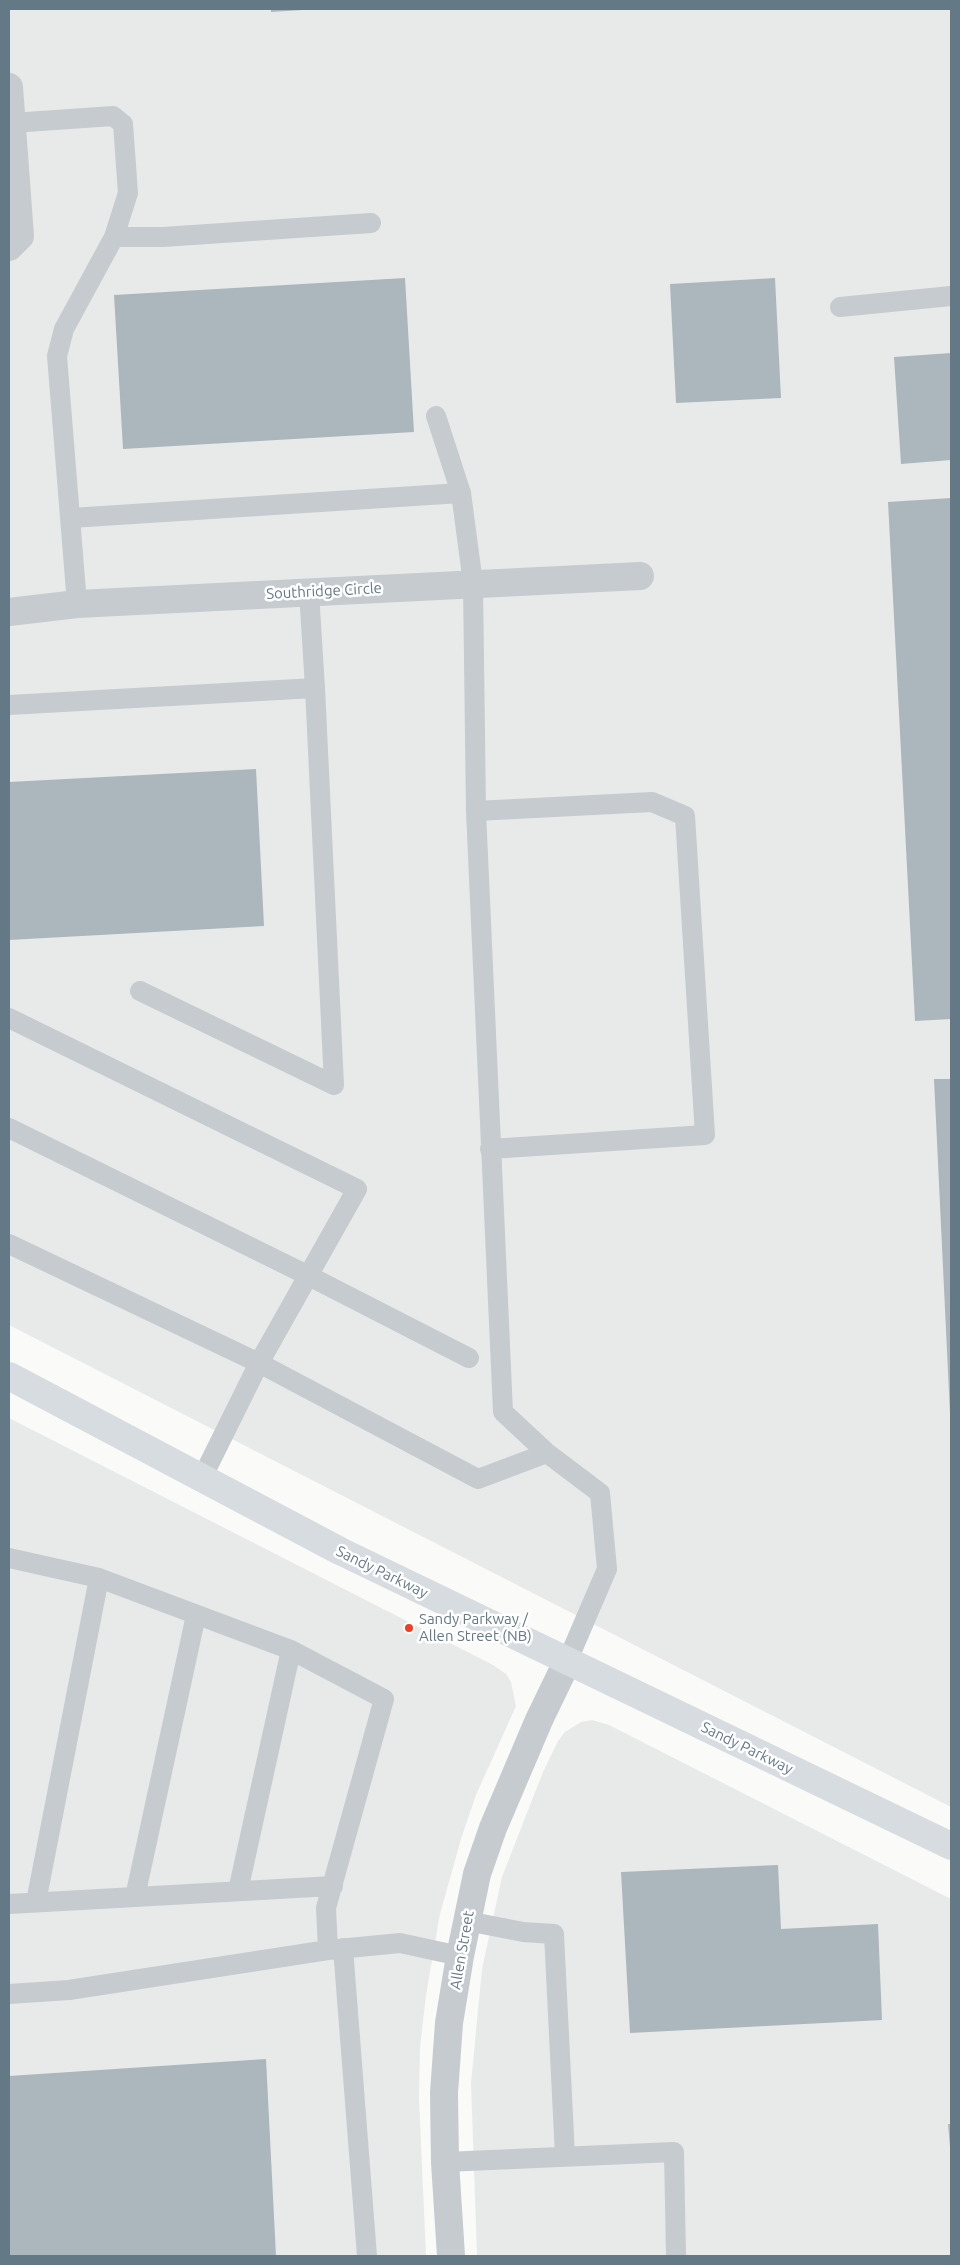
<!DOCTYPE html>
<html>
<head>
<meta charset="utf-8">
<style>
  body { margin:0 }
  #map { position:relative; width:960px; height:2265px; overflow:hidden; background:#fafaf8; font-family:Ubuntu,sans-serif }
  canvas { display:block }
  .frame { position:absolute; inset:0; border:10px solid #637985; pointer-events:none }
</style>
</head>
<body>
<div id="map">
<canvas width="960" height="2265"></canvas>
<div class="frame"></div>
</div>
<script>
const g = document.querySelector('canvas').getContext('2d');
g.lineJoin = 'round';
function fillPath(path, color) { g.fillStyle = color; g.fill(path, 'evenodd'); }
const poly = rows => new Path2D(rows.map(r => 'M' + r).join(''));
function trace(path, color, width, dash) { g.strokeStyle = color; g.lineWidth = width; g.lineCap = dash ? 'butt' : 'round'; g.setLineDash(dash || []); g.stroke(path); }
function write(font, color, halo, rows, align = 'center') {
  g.font = font + ' Ubuntu,sans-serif'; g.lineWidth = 5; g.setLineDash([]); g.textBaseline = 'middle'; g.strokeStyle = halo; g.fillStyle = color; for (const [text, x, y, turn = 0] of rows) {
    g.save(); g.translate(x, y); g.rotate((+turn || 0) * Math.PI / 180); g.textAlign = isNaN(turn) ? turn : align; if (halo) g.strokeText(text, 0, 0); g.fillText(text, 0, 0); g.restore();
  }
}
fillPath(poly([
  [9,9,951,9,951,1807,9,1325],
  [9,1418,493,1665,506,1674,511,1682,516,1706,476,1795,461,1839,440,1914,426,1995,420,2048,419,2098,426,2256,9,2256],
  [592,1720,609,1725,951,1899,951,2256,477,2256,471,2083,482,1969,502,1877,543,1772,558,1741,565,1732,581,1722]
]), '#e8eae9');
fillPath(poly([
  [271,9,303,9,303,10,271,12],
  [405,278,414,432,123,449,114,295],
  [775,278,781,398,676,403,670,284],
  [951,353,951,460,901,464,894,357],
  [951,498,951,1019,915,1021,888,502],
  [256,769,264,926,9,940,9,782],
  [934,1079,951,1079,951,1414,950,1414],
  [778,1865,781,1929,878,1924,882,2020,630,2033,621,1872],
  [266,2059,276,2256,9,2256,9,2076],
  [948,2124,951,2124,951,2147,950,2147]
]), '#abb7bc');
trace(poly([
  [12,123,113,116,123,124,128,193,114,237,64,329,57,356,77,604],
  [114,237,163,237,371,223],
  [840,307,951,296],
  [436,416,461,493,473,583,476,811,503,1412,547,1453,600,1493,607,1569,567,1662],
  [71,518,461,493],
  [309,592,315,688],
  [9,705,315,688,334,1085,140,991],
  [476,811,652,802,685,816,705,1135,490,1149],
  [9,1018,357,1189,259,1363,202,1478],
  [9,1128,309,1276,469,1358],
  [9,1244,259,1363,478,1479,547,1453],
  [9,1558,99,1578,291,1650,384,1699,326,1908,328,1950],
  [238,1891,291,1650],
  [135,1897,196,1615],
  [36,1902,99,1578],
  [9,1904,333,1886],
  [467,1921,523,1932,554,1934,565,2156],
  [343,1948,367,2256],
  [9,1994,69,1990,328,1950,400,1943,460,1956],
  [445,2162,674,2152,676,2256]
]), '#c5cbce', 20);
trace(poly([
  [9,87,20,236,9,247],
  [9,612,77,604,640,576],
  [451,2256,445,2162,444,2093,449,2023,460,1956,477,1874,493,1828,539,1720,567,1662]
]), '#c5cbce', 28);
trace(poly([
  [9,1376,340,1551,951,1846]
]), '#d6dcdf', 28);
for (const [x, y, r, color] of [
  [409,1628,5,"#f13d21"]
]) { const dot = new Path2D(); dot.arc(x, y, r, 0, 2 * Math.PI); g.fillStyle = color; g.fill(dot); trace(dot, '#fff', 2); }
write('15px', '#637985', '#fff', [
  ["Southridge Circle",324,591,-3],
  ["Sandy Parkway",382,1572,26],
  ["Sandy Parkway",747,1748,26],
  ["Allen Street",462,1950,-80]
]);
write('15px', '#637985', '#fff', [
  ["Sandy Parkway /",419,1619],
  ["Allen Street (NB)",419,1636]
], 'left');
</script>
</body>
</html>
